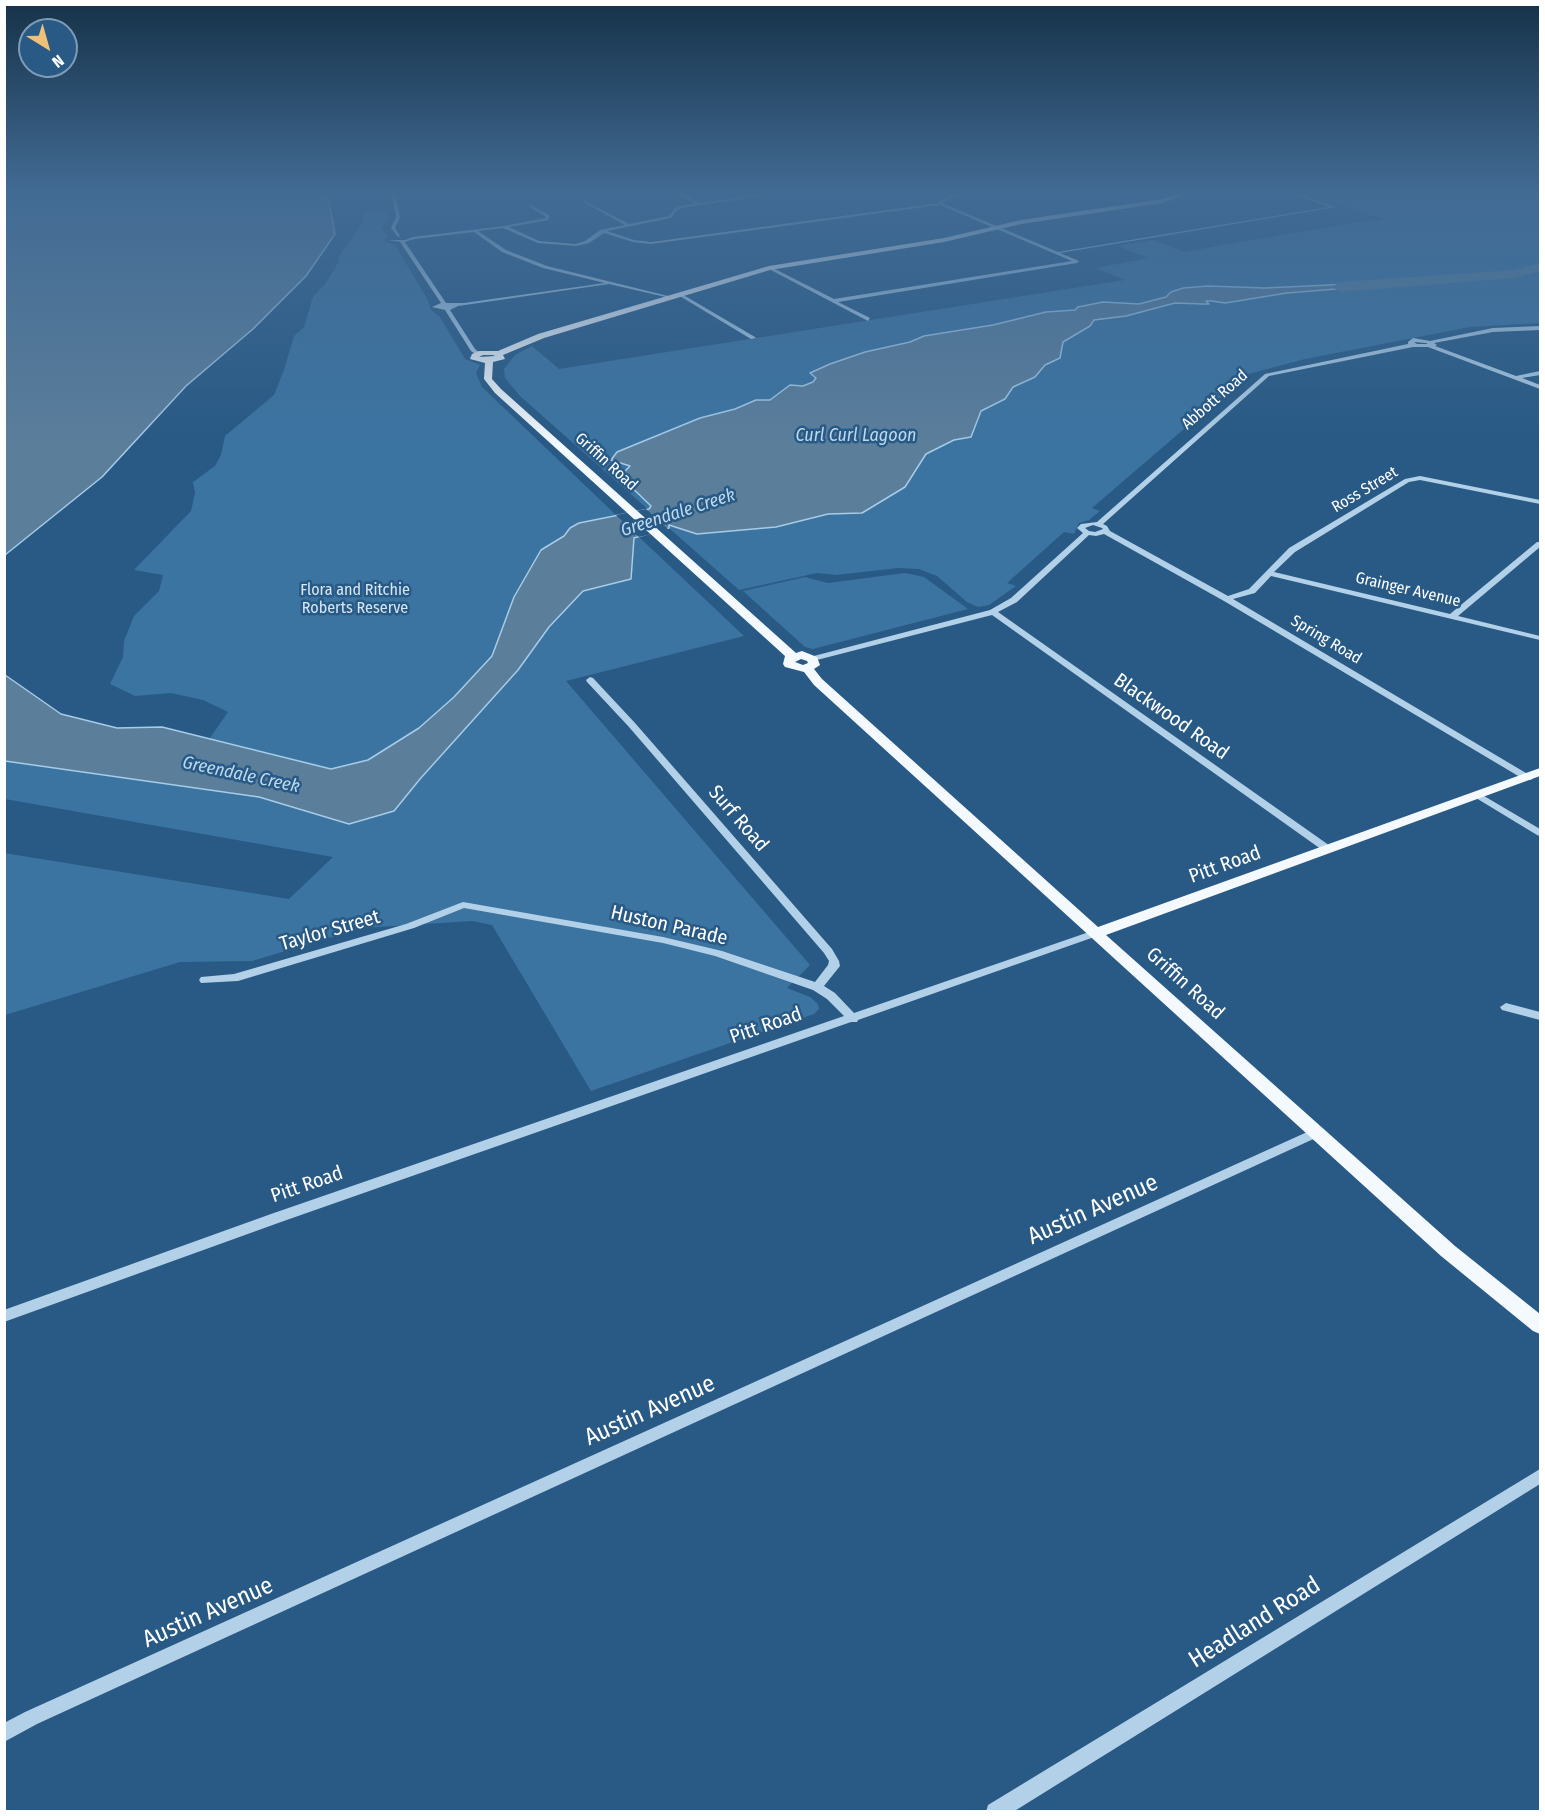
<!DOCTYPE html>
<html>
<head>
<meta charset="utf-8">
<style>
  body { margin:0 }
  #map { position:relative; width:1545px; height:1816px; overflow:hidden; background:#285a85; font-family:"Fira Sans Condensed",sans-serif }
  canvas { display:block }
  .frame { position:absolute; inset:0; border:6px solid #fff; pointer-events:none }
  .north { position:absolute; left:18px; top:18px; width:60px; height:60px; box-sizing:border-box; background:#285a85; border:2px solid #7e9cb6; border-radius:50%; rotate:143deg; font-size:16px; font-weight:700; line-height:24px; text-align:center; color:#fff }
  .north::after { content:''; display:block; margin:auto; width:21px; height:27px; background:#efc078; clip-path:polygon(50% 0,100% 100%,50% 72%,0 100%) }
</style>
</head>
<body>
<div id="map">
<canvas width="1545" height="1816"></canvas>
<div class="frame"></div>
<div class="north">N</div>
</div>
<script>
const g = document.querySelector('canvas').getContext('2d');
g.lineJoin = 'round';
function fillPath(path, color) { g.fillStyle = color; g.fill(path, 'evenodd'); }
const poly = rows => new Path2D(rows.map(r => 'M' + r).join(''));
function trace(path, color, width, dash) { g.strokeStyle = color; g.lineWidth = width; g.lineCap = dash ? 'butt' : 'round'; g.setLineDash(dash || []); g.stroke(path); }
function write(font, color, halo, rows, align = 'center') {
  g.font = font + ' "Fira Sans Condensed",sans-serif'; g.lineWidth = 5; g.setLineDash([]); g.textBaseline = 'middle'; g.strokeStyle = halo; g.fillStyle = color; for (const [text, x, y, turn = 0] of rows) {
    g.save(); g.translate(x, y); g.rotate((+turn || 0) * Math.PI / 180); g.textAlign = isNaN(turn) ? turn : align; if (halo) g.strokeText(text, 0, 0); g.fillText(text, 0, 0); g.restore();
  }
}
fillPath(poly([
  [1295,192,1422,192,1436,196,1459,192,1540,192,1540,323,1470,327,1305,359,1248,374,1092,508,1100,511,1089,520,1079,523,1074,534,1064,532,1007,583,1016,586,989,605,978,607,967,602,937,576,919,569,898,568,836,575,817,573,739,590,520,396,505,378,504,369,515,355,532,346,559,369,1125,280,1095,268,1149,258,1117,246,1153,240,1184,252,1357,222,1387,220],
  [389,210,388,220,382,228,387,236,384,241,395,245,428,300,431,310,440,317,465,359,480,365,476,373,482,387,616,515,579,523,570,528,564,536,541,550,514,597,492,656,454,697,419,728,369,760,331,769,210,738,228,712,203,700,171,693,135,696,110,684,123,657,124,641,134,616,159,591,163,575,134,570,191,511,195,493,193,482,215,466,221,455,225,436,274,395,284,370,294,336,304,327,313,297,326,283,339,261,339,256,362,224,363,213],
  [639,537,744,636,566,681,810,965,787,988,810,997,818,1004,819,1009,814,1014,591,1091,492,925,472,921,362,928,252,961,180,962,5,1015,4,853,289,899,333,857,5,799,5,761,259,797,349,824,394,811,420,779,518,670,549,627,583,591,631,579,634,538],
  [905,573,924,577,968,609,813,649,805,647,743,591,805,577,828,583]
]), '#3c74a1');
const water = poly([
  [5,192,304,192,328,197,335,234,306,276,253,329,186,386,102,477,5,555,5,192],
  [1350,284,1386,285,1287,293,1225,303,1212,301,1206,301,1209,304,1203,304,1175,303,1126,316,1094,320,1090,326,1063,342,1060,358,1045,365,1035,377,1013,387,1005,399,981,411,971,437,954,440,926,454,905,487,862,513,828,514,776,527,697,534,669,525,669,528,634,538,631,579,583,591,549,627,518,670,420,779,394,811,349,824,259,797,5,761,5,675,61,714,117,728,162,727,331,769,368,760,419,728,454,697,492,656,514,597,541,550,564,536,570,528,579,523,649,509,651,506,620,476,630,466,611,460,617,452,700,418,735,409,756,400,770,400,790,385,803,386,813,382,816,378,810,373,830,364,865,352,910,342,924,336,993,325,1046,312,1075,310,1078,307,1103,302,1139,304,1166,297,1171,292,1183,288,1208,286,1265,288,1350,284]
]);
fillPath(water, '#5b7e9b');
trace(water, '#a6cce8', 1.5);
fillPath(poly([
  [646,509,669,530,639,537,616,515]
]), '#285a85');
fillPath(poly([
  [1540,263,1540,271,1514,278,1340,292,1332,287,1340,282,1514,270,1540,263]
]), '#5b7e9b');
fillPath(poly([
  [391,192,395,192,400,217,395,228,400,236,398,237,391,228,396,217,391,192],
  [674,192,680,192,699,203,774,192,788,192,681,208,676,211,671,218,607,231,634,240,651,242,938,203,940,200,951,196,986,192,952,198,942,203,1058,252,1329,207,1287,192,1294,192,1336,207,1060,253,1079,261,1077,263,838,302,870,318,868,321,767,268,771,267,834,299,1072,261,940,205,651,244,633,242,604,233,589,243,576,246,538,243,503,228,478,231,506,250,547,266,672,297,670,298,609,284,458,306,450,310,475,349,481,354,478,356,471,351,445,310,432,307,441,303,400,242,388,240,405,240,413,237,504,226,546,218,546,217,530,207,531,205,549,215,549,220,509,227,539,241,576,244,585,241,600,230,625,225,583,202,583,200,629,224,669,216,674,209,679,206,695,204,674,192],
  [474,232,502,252,543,268,605,283,464,303,446,303,405,242,414,239,474,232],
  [1223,192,1190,194,1188,193,1188,192,1223,192],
  [680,293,755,337,756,338,751,339,678,295,680,293],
  [1540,326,1540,330,1493,332,1434,343,1437,345,1435,346,1516,376,1540,371,1540,375,1522,378,1540,385,1540,389,1428,347,1413,347,1269,376,1103,524,1107,526,1110,531,1228,596,1249,589,1289,548,1405,479,1420,476,1540,500,1540,504,1420,480,1409,482,1295,552,1274,572,1450,614,1537,542,1540,542,1540,547,1458,616,1540,636,1540,640,1271,576,1255,593,1233,599,1531,776,1533,778,1531,780,1525,780,1224,601,1104,534,1096,536,1089,535,1017,602,998,612,1333,848,1334,850,1333,852,1325,852,992,615,813,661,809,659,810,657,990,610,1011,598,1083,533,1077,528,1081,524,1097,522,1265,374,1408,344,1408,342,1413,338,1430,341,1493,328,1540,326],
  [1414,342,1426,343,1428,344,1417,344,1414,342],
  [1093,525,1102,528,1103,529,1095,532,1089,531,1085,528,1093,525],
  [590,677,593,678,635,723,832,949,839,961,840,966,824,986,835,993,854,1013,1092,931,1096,930,1101,933,1100,935,858,1020,857,1022,851,1022,281,1222,4,1322,4,1310,271,1214,844,1016,827,999,813,990,715,956,663,943,464,908,414,928,238,981,201,983,199,980,201,977,234,974,406,924,463,902,663,937,722,951,815,982,828,965,829,961,824,953,629,727,587,682,586,680,590,677],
  [1479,793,1540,829,1540,836,1537,835,1476,798,1474,796,1476,794,1479,793],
  [1506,1003,1540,1012,1540,1020,1502,1010,1500,1007,1506,1003],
  [1316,1128,1320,1130,1322,1133,1320,1136,37,1724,4,1742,4,1723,25,1712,1316,1128],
  [1540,1469,1540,1484,1013,1812,986,1812,988,1805,1540,1469]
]), '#b2d0e7');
fillPath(poly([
  [1183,192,1193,192,1163,203,1021,224,944,242,770,270,544,338,503,355,505,359,493,362,492,379,501,389,796,653,802,651,817,657,820,665,814,669,822,679,1098,927,1540,768,1540,776,1106,935,1455,1246,1540,1314,1540,1334,1533,1331,1441,1256,814,685,804,672,785,667,783,664,785,656,495,393,484,379,485,363,470,359,472,354,479,351,498,351,538,334,769,266,944,238,1021,220,1162,199,1183,192],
  [483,355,493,355,495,356,479,357,483,355],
  [801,659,807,661,808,663,803,665,795,662,801,659]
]), '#f4f9fe');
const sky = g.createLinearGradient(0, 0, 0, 447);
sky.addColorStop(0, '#163249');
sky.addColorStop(0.43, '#426b94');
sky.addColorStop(1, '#426b9400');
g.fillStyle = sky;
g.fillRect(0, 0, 1545, 447);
write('16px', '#fff', '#285a85', [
  ["Abbott Road",1215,400,-41],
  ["Griffin Road",606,462,42],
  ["Ross Street",1365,490,-31],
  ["Grainger Avenue",1408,590,13],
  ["Spring Road",1326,640,31]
]);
write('16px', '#d5e7f6', '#285a85', [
  ["Flora and Ritchie",355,591],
  ["Roberts Reserve",355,609]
]);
write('italic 18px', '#bdd9ef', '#285a85', [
  ["Curl Curl Lagoon",856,436],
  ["Greendale Creek",678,513,-18],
  ["Greendale Creek",241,775,12]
]);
write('20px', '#fff', '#285a85', [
  ["Blackwood Road",1171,717,35],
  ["Surf Road",738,819,49],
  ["Pitt Road",1225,865,-20],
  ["Huston Parade",669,926,13],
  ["Taylor Street",330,931,-16],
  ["Griffin Road",1185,984,42],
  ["Pitt Road",766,1026,-19],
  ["Pitt Road",307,1185,-19]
]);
write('24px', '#fff', '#285a85', [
  ["Austin Avenue",1093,1210,-24],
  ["Austin Avenue",650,1411,-24],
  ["Austin Avenue",208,1613,-24],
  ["Headland Road",1255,1623,-32]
]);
</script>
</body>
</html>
